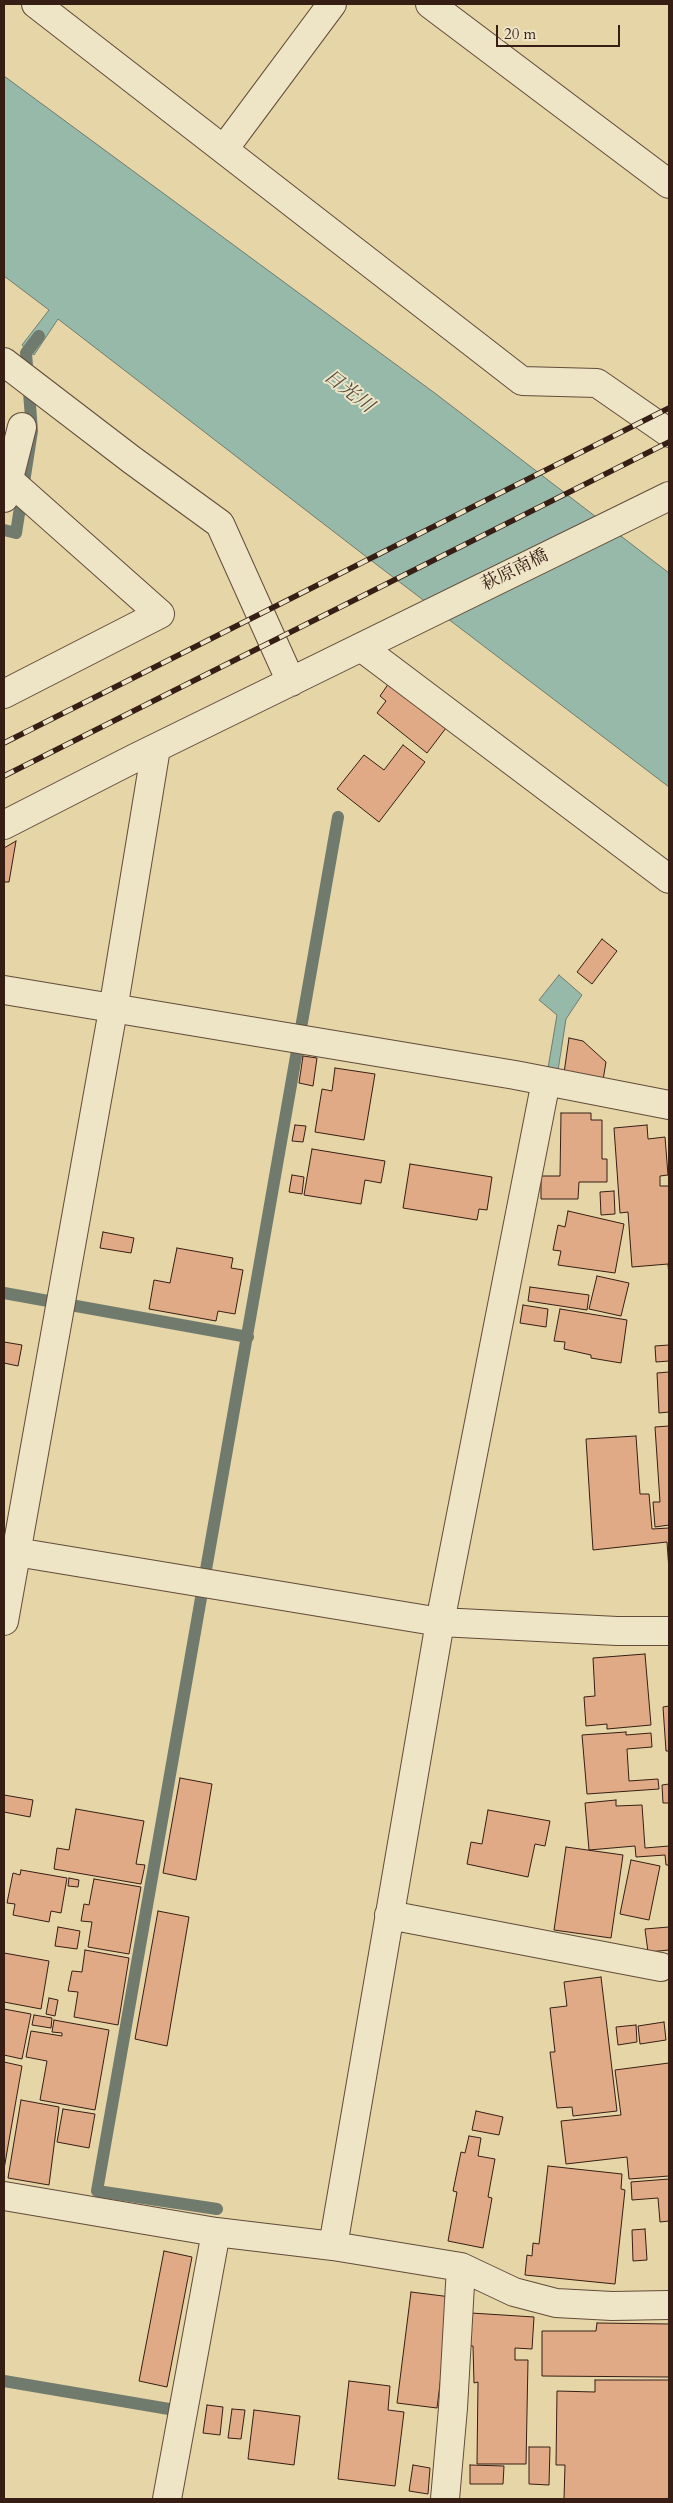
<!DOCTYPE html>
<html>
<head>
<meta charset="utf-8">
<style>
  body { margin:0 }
  #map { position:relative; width:673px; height:2503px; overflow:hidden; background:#e5d5a7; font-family:Cardo,serif }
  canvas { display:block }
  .frame { position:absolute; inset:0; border:5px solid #361e14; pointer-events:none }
  .scale { position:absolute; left:496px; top:25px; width:124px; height:22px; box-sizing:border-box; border:2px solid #361e14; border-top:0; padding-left:6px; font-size:15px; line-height:18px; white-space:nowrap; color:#361e14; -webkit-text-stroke:4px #eee4c6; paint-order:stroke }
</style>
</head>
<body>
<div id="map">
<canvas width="673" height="2503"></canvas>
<div class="frame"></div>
<div class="scale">20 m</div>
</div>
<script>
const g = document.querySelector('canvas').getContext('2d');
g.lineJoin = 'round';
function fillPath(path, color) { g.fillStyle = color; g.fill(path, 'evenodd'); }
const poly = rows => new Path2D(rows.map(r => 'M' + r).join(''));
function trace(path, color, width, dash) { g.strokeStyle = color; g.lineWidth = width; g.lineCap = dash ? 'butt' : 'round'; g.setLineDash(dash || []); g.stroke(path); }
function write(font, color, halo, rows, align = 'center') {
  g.font = font + ' Cardo,"Noto Serif JP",serif'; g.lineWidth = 4; g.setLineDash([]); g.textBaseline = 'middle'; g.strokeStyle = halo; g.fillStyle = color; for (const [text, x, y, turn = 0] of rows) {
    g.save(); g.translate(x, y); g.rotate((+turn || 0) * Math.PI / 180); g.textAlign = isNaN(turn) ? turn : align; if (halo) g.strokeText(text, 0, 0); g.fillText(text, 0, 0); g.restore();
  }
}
const water = poly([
  [4,76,436,394,669,573,669,787,364,555,58,319,34,355,22,345,49,310,4,276,4,76],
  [559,975,582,995,566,1019,557,1077,547,1074,557,1015,539,1000,559,975]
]);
fillPath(water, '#96b9a9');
trace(water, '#707b6d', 1);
trace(poly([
  [4,530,16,533,32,431,26,353,39,336],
  [4,1293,248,1337],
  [217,2209,97,2191,338,817],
  [4,2381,169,2409]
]), '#707b6d', 12);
const building = poly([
  [389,683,446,728,427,753,377,713,386,701,380,696,389,683],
  [403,745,425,762,379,822,337,789,364,755,384,770,403,745],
  [16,841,9,882,4,882,4,848,16,841],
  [602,939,617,951,592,984,577,972,602,939],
  [569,1038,583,1041,606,1062,603,1080,564,1073,569,1038],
  [303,1056,317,1058,313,1086,299,1083,303,1056],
  [335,1068,375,1074,364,1140,315,1132,322,1089,332,1091,335,1068],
  [561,1113,591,1113,591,1120,602,1120,602,1159,607,1159,607,1182,579,1182,578,1199,541,1199,541,1176,560,1176,561,1113],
  [295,1125,306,1126,303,1142,292,1141,295,1125],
  [647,1125,648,1139,665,1137,668,1175,660,1176,660,1186,669,1186,669,1276,668,1264,632,1267,628,1212,620,1213,614,1128,647,1125],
  [312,1149,385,1161,381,1183,365,1180,361,1204,304,1195,312,1149],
  [410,1164,492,1177,487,1210,479,1209,477,1220,403,1208,410,1164],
  [292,1175,304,1177,302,1194,289,1192,292,1175],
  [614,1191,615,1214,601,1215,600,1192,614,1191],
  [568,1211,624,1224,615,1273,558,1265,561,1251,553,1250,558,1225,565,1227,568,1211],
  [103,1232,134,1238,131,1253,100,1248,103,1232],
  [177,1248,233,1258,231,1268,243,1270,235,1314,218,1311,216,1321,149,1309,154,1280,170,1283,177,1248],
  [597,1276,629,1283,621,1316,589,1309,597,1276],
  [530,1287,589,1295,587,1310,528,1301,530,1287],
  [523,1305,548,1309,546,1327,520,1323,523,1305],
  [560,1309,627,1320,621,1363,591,1358,591,1355,564,1349,565,1342,554,1341,560,1309],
  [4,1342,22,1345,18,1366,4,1363,4,1342],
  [669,1345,669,1361,656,1362,655,1346,669,1345],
  [669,1372,669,1412,659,1413,657,1373,669,1372],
  [669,1426,669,1525,655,1527,653,1502,660,1502,655,1427,669,1426],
  [636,1436,640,1494,649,1494,652,1529,669,1528,669,1570,667,1542,593,1550,586,1439,636,1436],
  [645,1654,651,1725,607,1729,607,1724,586,1726,584,1697,595,1696,593,1658,645,1654],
  [669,1706,669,1751,666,1751,663,1707,669,1706],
  [626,1732,626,1735,651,1733,652,1747,627,1749,629,1781,658,1779,659,1789,587,1794,582,1735,626,1732],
  [180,1778,212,1784,196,1880,163,1873,180,1778],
  [669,1784,669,1803,663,1803,662,1785,669,1784],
  [4,1795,33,1800,30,1817,4,1812,4,1795],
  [616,1800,616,1806,642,1805,645,1848,669,1846,669,1865,666,1865,665,1855,636,1857,635,1846,589,1850,585,1803,616,1800],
  [76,1809,144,1821,136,1864,145,1865,141,1884,54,1869,57,1848,69,1850,76,1809],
  [488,1810,550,1821,545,1846,535,1844,528,1877,467,1864,471,1842,482,1844,488,1810],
  [566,1847,623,1855,611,1938,554,1930,566,1847],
  [631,1860,660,1866,649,1920,620,1914,631,1860],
  [21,1870,67,1878,61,1913,51,1911,49,1922,13,1915,15,1904,7,1903,13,1873,20,1875,21,1870],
  [69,1878,79,1880,78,1887,68,1886,69,1878],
  [94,1879,141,1887,129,1954,88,1947,92,1922,81,1921,84,1904,89,1905,94,1879],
  [158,1911,189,1917,167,2046,135,2039,158,1911],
  [58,1927,80,1931,77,1949,55,1946,58,1927],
  [669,1927,669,1950,648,1952,645,1929,669,1927],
  [85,1950,129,1958,118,2025,74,2017,78,1992,68,1991,72,1971,82,1972,85,1950],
  [4,1953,49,1961,41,2009,4,2002,4,1953],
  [601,1977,617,2111,573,2116,572,2107,557,2108,550,2052,555,2052,550,2008,567,2006,564,1982,601,1977],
  [49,1998,58,2000,55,2016,46,2014,49,1998],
  [4,2009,31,2014,22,2059,4,2055,4,2009],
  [34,2015,52,2018,51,2028,32,2025,34,2015],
  [54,2020,109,2030,95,2110,40,2100,47,2061,26,2057,31,2031,62,2036,62,2033,52,2032,54,2020],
  [664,2022,666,2040,640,2044,638,2026,664,2022],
  [636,2025,637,2042,618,2045,616,2027,636,2025],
  [4,2062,22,2066,4,2169,4,2062],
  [669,2063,669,2176,629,2179,627,2157,566,2164,561,2121,621,2115,615,2070,669,2063],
  [21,2100,59,2107,49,2185,8,2178,21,2100],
  [63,2109,95,2114,89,2148,57,2142,63,2109],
  [476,2111,503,2117,499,2135,472,2130,476,2111],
  [469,2136,481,2138,478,2156,495,2159,488,2197,492,2198,483,2248,448,2241,457,2192,453,2191,461,2152,465,2153,469,2136],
  [548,2166,622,2174,621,2189,625,2190,615,2284,525,2275,527,2255,532,2256,533,2243,539,2244,548,2166],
  [669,2179,669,2221,660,2222,658,2198,632,2200,631,2182,669,2179],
  [645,2229,647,2260,633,2261,632,2230,645,2229],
  [164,2251,192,2257,167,2387,139,2381,164,2251],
  [411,2292,451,2297,437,2408,397,2403,411,2292],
  [471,2313,534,2317,532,2349,515,2348,515,2360,528,2360,526,2464,477,2464,478,2382,474,2383,473,2346,469,2346,471,2313],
  [597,2323,669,2324,669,2377,542,2376,542,2331,596,2331,597,2323],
  [595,2380,669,2380,669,2499,564,2499,565,2465,556,2465,557,2391,595,2392,595,2380],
  [349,2381,390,2386,388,2410,404,2412,395,2486,338,2479,349,2381],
  [207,2405,223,2407,220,2435,203,2433,207,2405],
  [232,2409,245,2410,241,2439,228,2438,232,2409],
  [254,2410,300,2416,294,2465,248,2459,254,2410],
  [529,2447,550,2447,549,2485,529,2484,529,2447],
  [413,2465,430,2468,428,2494,409,2491,413,2465],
  [470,2465,504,2466,503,2484,470,2484,470,2465]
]);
fillPath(building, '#e0aa86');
trace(building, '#361e14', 1);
const street = poly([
  [36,4,522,381,597,383,669,433],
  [430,4,669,184],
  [224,149,332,4],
  [4,362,132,460,220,524,291,682],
  [4,498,22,427],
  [361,647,669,879],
  [4,694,160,614,9,480],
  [4,825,133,759,669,496],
  [4,990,515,1075,669,1105],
  [4,1550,440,1622,617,1631,669,1631],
  [4,1621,113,1010,156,748],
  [389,1915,661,1967],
  [4,2196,216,2232,333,2246,461,2267,514,2292,556,2303,612,2306,669,2305],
  [333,2246,440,1622,546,1081],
  [167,2499,216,2232],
  [445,2499,453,2408,461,2267]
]);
trace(street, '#624c39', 30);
trace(street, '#eee4c6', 28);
const rail = poly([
  [4,743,669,408],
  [4,776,669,442]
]);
trace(rail, '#361e14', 5.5);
trace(rail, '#eee4c6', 4, [11]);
write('18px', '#361e14', '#eee4c6', [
  ["萩原南橋",515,571,-26]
]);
write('italic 19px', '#534c41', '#eee4c6', [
  ["日光川",348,392,38]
]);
</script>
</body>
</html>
